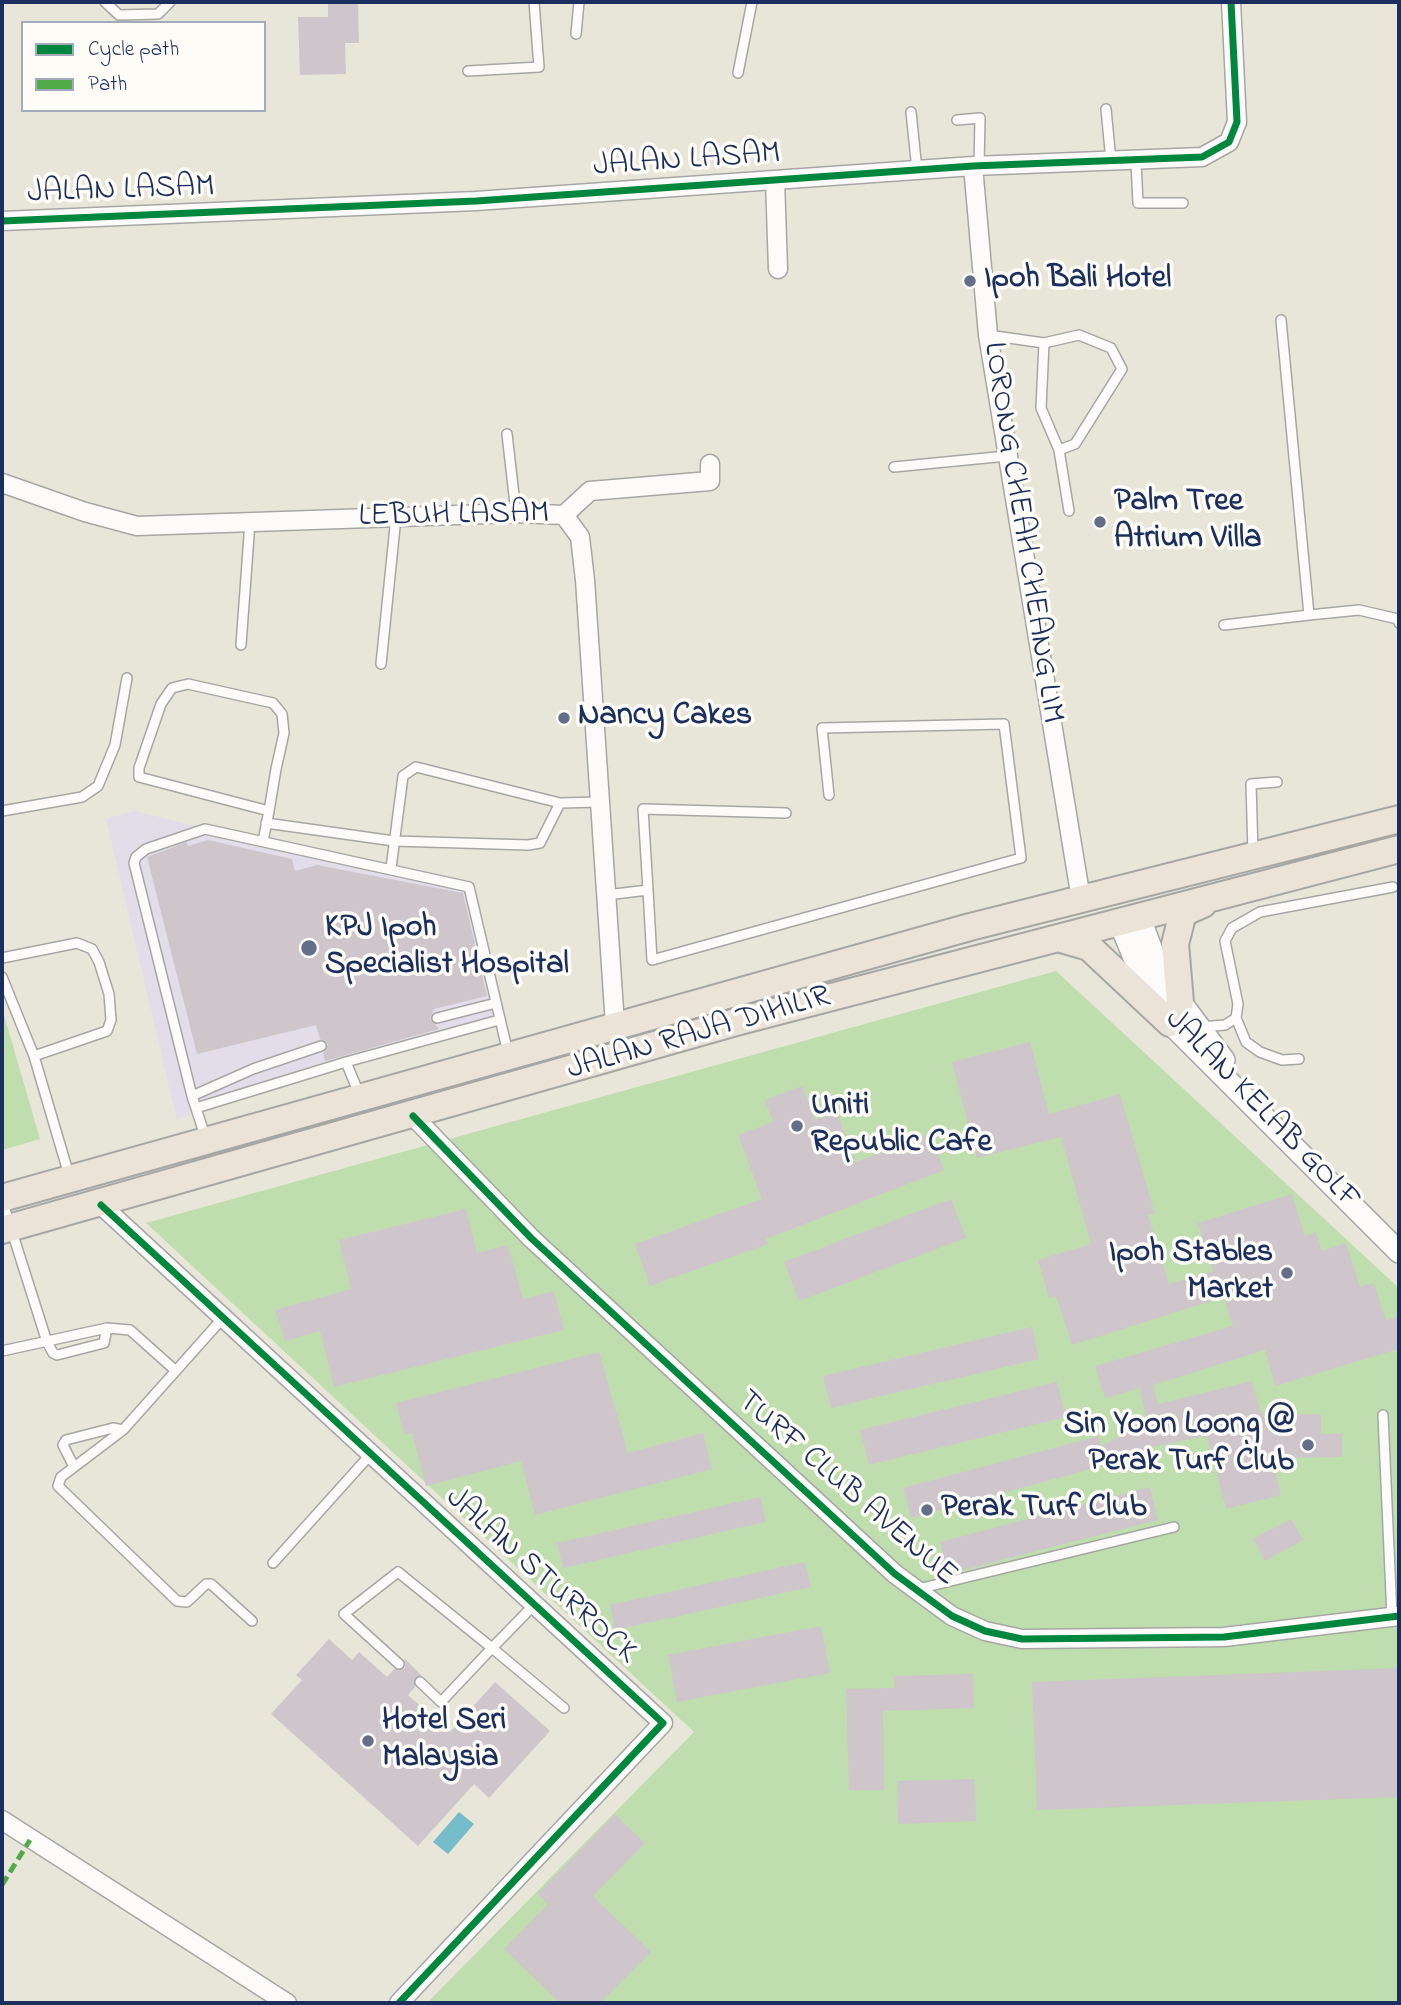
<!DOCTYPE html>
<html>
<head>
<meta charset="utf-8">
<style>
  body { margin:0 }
  #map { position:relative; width:1401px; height:2005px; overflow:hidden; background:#e8e6d8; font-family:"Indie Flower",sans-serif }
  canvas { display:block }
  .frame { position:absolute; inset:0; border:4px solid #1b2f5e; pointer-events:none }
  .legend { position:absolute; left:21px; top:21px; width:245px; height:91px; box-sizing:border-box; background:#fdfcf7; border:2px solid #a3aaba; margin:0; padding:9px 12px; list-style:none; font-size:21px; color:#1b2f5e }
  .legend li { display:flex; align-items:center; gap:14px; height:35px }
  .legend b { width:35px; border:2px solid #a3aaba }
</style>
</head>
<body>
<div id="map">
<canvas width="1401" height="2005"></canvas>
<div class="frame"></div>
<ul class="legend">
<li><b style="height:9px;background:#00873e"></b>Cycle path</li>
<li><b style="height:9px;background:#52ab49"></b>Path</li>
</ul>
</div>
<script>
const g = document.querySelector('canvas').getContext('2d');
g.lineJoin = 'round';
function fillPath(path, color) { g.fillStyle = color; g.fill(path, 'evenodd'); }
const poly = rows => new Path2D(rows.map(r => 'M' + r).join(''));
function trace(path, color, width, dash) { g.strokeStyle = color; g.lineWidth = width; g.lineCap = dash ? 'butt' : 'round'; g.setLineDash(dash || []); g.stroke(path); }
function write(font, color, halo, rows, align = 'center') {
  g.font = font + ' "Indie Flower",sans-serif'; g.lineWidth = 7; g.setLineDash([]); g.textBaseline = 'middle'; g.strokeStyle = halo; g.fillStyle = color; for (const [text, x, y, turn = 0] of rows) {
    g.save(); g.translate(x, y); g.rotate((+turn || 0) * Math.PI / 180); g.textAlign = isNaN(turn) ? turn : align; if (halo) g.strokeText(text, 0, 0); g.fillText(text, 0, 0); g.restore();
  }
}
fillPath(poly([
  [134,811,470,892,497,1020,197,1111,177,1120,106,819]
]), '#e2dde8');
fillPath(poly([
  [1056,971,1399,1288,1399,2003,427,2003,694,1732,146,1223],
  [2,1008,40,1139,2,1150]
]), '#bfdead');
fillPath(poly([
  [459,1812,474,1824,448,1854,433,1842]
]), '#75bdc9');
fillPath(poly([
  [328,2,358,2,359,43,345,43,346,74,300,75,298,17,328,17],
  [208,840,292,859,295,871,317,865,463,893,487,996,434,1009,430,1019,439,1029,325,1061,323,1053,328,1044,320,1039,316,1025,197,1054,147,857,187,842,188,846],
  [1030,1042,1049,1114,1120,1094,1155,1214,1148,1215,1169,1284,1213,1271,1198,1223,1292,1194,1305,1236,1316,1232,1322,1251,1346,1243,1360,1287,1374,1283,1386,1320,1399,1316,1399,1349,1275,1386,1265,1350,1153,1385,1158,1404,1252,1381,1261,1414,1321,1414,1321,1434,1342,1434,1342,1457,1272,1458,1281,1495,1226,1509,1207,1436,1147,1448,1152,1457,1133,1467,1128,1459,911,1518,903,1488,1099,1436,1101,1446,1147,1422,1140,1388,1105,1398,1095,1366,1233,1326,1224,1297,1072,1345,1056,1296,1049,1298,1038,1260,1091,1244,1061,1137,977,1158,952,1062],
  [802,1086,815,1120,837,1112,856,1162,930,1134,944,1170,766,1239,768,1244,650,1286,635,1244,762,1199,738,1135,773,1122,765,1100],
  [951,1199,966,1238,799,1301,784,1262],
  [466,1209,477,1253,508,1245,523,1299,554,1291,564,1330,334,1387,320,1331,285,1341,275,1310,351,1289,339,1240],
  [1032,1327,1039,1359,831,1408,823,1376],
  [599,1352,628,1453,703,1433,712,1469,535,1515,521,1461,426,1486,412,1433,404,1435,396,1403],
  [1057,1382,1066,1417,869,1465,860,1430],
  [1150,1487,1158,1520,948,1574,940,1542],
  [760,1497,766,1522,563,1568,557,1543],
  [1291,1519,1303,1540,1265,1561,1253,1539],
  [805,1562,811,1587,615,1630,610,1605],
  [821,1626,830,1673,677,1702,668,1655],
  [329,1639,352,1660,359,1652,387,1677,394,1669,405,1668,404,1658,422,1676,415,1678,415,1687,408,1695,450,1732,495,1682,550,1731,489,1798,474,1784,418,1846,271,1714,302,1680,296,1675],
  [1399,1668,1399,1797,1037,1810,1032,1682],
  [973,1674,974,1708,883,1711,884,1790,849,1790,846,1689,894,1688,894,1676],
  [975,1779,976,1821,898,1824,897,1781],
  [615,1814,645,1843,593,1896,651,1952,600,2003,560,2003,504,1949,548,1904,538,1894]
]), '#cfc6cc');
const service = poly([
  [105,2,119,15,158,14,170,2],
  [576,34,579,2],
  [468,71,539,67,534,2],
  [738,73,752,2],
  [1106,109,1111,161],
  [911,112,917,170],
  [957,120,980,118,979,166],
  [1136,162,1138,203,1183,203],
  [1281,320,1309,615,1359,610,1398,619,1399,623],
  [988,335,1044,343,1041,408,1059,450,1069,511],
  [1044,343,1079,335,1111,348,1122,369,1075,444,1059,450],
  [507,434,516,513],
  [894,467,1007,456],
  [1224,625,1309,615],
  [241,645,250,522],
  [381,664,396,517],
  [2,811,82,797,98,786,115,745,127,678],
  [266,823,394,841,528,845,540,843,560,803],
  [263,841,269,811,276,769,284,733,282,714,273,703,188,684,172,688,161,704,139,768,139,777,269,811],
  [1253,853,1251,784,1277,782],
  [391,868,403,776,416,767,560,803,600,802],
  [648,890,643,809,786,813],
  [606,895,648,890,652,960,1021,858,1004,724,822,728,829,795],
  [2,958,77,943,92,949,99,962,109,994,111,1020,107,1031,34,1056],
  [2,977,34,1056,69,1175],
  [437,1018,496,1003],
  [1236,1018,1246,1042,1260,1052,1282,1060,1299,1059],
  [1200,1027,1225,1025,1236,1018,1238,1004,1225,941,1232,928,1260,912,1393,887],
  [346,1062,360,1096],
  [192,1096,253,1069,321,1046],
  [196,1108,346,1062,499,1020],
  [206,1139,192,1096,134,863,136,857,146,849,205,829,469,887,508,1053],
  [2,1200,47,1342,53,1353,57,1355,104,1343,107,1328],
  [222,1319,123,1430,61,1477,58,1486,177,1601,187,1602,206,1584,211,1584,252,1621],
  [2,1351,107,1328,130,1330,176,1371],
  [1383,1415,1392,1617],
  [74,1467,63,1445,66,1440,113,1428,123,1430],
  [273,1563,370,1455],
  [918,1589,1174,1527],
  [534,1605,492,1648,564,1708],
  [399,1664,344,1614,398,1572,492,1648,441,1702,420,1682]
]);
const minor = poly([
  [973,166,988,335,1081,899],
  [775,180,778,269],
  [2,221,476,201,973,166,1202,157,1229,142,1237,122,1231,2],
  [2,483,85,512,137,526,516,513,564,515,580,537,585,580,615,1025],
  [564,515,590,491,710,481,710,464],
  [413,1116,531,1238,895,1574,952,1616,985,1631,1022,1639,1224,1637,1399,1616],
  [101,1205,663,1723,399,2003],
  [2,1820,287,2003]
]);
const tertiary = poly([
  [1139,916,1162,977,1224,1060],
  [1119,921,1142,977,1170,1023,1399,1252]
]);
const primary = poly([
  [1058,938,1089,947,1170,1023],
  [1180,1002,1175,944,1183,913,1203,904],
  [2,1198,970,927,1399,819],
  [2,1230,736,1022,1399,849]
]);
trace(service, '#a6a7a5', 12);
trace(minor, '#a6a7a5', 21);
trace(tertiary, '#a6a7a5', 24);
trace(primary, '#a6a7a5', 30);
trace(service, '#fcfbf9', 9);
trace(minor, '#fcfbf9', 18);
trace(tertiary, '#fcfbf9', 21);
trace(primary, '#ebe3d7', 26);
trace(poly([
  [2,1885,30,1840]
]), '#52ab49', 5, [10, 5]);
trace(poly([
  [2,221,476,201,973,166,1202,157,1229,142,1237,122,1231,2],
  [413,1116,531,1238,895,1574,952,1616,985,1631,1022,1639,1224,1637,1399,1616],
  [101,1205,663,1723,399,2003]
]), '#00873e', 7);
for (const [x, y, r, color] of [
  [970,281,7,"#636f89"],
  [1100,522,7,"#636f89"],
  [564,718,7,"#636f89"],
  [309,948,9,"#636f89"],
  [797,1126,7,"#636f89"],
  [1287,1273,7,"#636f89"],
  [1308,1445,7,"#636f89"],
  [927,1510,7,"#636f89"],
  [368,1741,7,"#636f89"]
]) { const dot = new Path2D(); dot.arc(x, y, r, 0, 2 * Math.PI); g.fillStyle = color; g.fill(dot); trace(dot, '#fdfcf7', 2.5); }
write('32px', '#1b2f5e', '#fdfcf7', [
  ["JALAN LASAM",687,162,-4],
  ["JALAN LASAM",121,192,-2],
  ["LEBUH LASAM",454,517,-1],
  ["LORONG CHEAH CHEANG LIM",1021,533,81],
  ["JALAN RAJA DIHILIR",699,1035,-16],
  ["JALAN KELAB GOLF",1261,1111,46],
  ["TURF CLUB AVENUE",846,1490,41],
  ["JALAN STURROCK",540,1577,42]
]);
write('bold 32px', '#1b2f5e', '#fdfcf7', [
  ["Ipoh Bali Hotel",984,281],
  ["Palm Tree",1114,504],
  ["Atrium Villa",1114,541],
  ["Nancy Cakes",578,718],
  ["KPJ Ipoh",325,930],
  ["Specialist Hospital",325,967],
  ["Uniti",811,1108],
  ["Republic Cafe",811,1145],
  ["Ipoh Stables",1273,1255,"right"],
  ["Market",1273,1292,"right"],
  ["Sin Yoon Loong @",1294,1427,"right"],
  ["Perak Turf Club",1294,1464,"right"],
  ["Perak Turf Club",941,1510],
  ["Hotel Seri",382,1723],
  ["Malaysia",382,1760]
], 'left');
</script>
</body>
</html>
